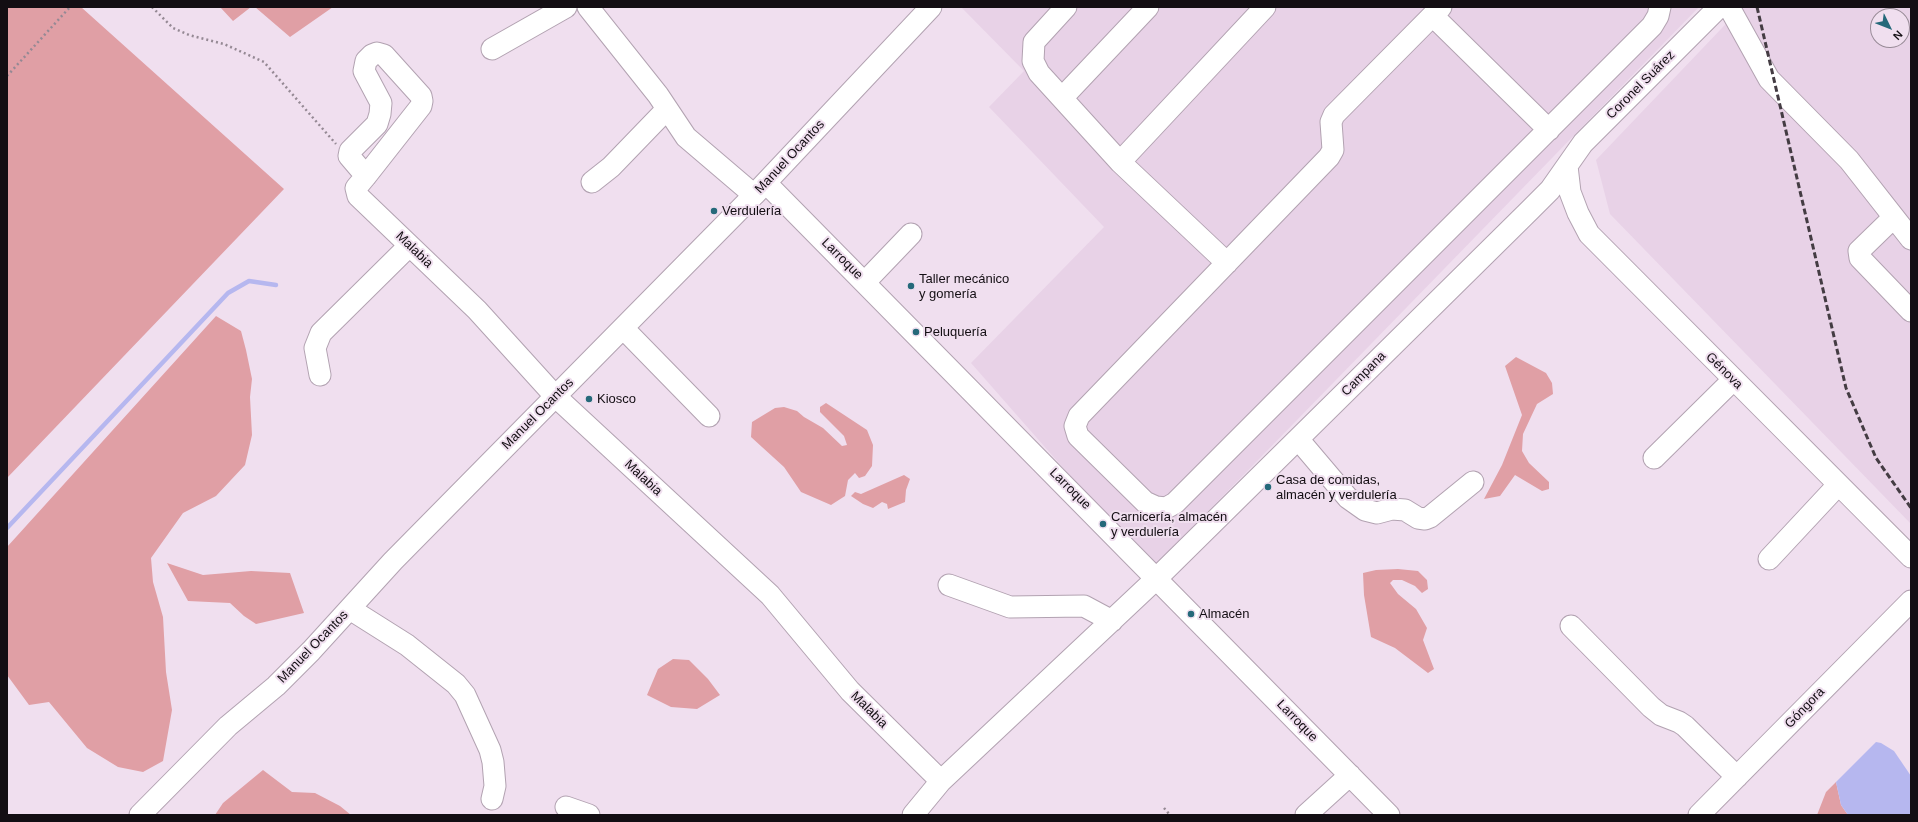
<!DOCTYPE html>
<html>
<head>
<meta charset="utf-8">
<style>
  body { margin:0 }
  #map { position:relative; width:1918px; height:822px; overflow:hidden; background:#f0dfef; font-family:Arial,sans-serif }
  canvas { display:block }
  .frame { position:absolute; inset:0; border:8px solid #130e13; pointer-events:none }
  .north { position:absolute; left:1870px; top:8px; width:40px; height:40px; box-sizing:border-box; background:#f0dfef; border:1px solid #988b97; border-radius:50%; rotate:133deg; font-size:11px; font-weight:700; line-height:16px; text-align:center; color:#130e13 }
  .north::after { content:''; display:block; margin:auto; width:14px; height:18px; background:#25697a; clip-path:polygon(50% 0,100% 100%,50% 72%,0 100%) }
</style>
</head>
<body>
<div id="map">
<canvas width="1918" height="822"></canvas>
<div class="frame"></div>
<div class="north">N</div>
</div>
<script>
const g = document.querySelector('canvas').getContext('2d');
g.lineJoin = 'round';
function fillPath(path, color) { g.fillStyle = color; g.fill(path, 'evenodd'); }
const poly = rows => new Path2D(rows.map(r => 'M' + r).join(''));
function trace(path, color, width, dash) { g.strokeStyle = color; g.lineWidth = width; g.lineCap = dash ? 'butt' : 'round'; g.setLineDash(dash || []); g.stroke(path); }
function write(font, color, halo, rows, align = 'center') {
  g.font = font + ' Arial,sans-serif'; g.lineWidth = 4; g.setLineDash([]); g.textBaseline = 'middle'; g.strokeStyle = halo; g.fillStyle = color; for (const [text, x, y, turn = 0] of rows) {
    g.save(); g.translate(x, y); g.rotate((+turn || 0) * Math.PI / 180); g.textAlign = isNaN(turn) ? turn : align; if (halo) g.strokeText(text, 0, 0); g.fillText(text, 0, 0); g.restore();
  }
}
fillPath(poly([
  [961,7,1699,7,1152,569,971,363,1104,227,989,107,1024,71],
  [1742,7,1911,7,1911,524,1610,214,1596,160],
  [1878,16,1902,16,1902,40,1878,40]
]), '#e8d2e7');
fillPath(poly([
  [7,7,81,7,284,189,7,478],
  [220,7,251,7,233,21],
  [255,7,333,7,290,37],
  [216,316,241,331,246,350,252,379,250,397,252,435,245,465,216,496,183,513,151,558,153,582,163,617,166,672,172,710,163,761,143,772,118,767,87,748,49,702,29,705,7,675,7,547],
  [1516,357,1546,373,1552,383,1553,394,1537,404,1523,434,1522,451,1529,463,1549,482,1549,489,1542,491,1515,475,1500,496,1484,499,1502,465,1522,415,1505,366],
  [826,403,867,430,873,445,872,466,865,476,859,478,855,473,848,480,845,496,831,505,801,492,784,467,751,437,752,422,775,408,784,407,797,411,804,417,823,428,842,446,847,445,844,436,820,412,820,407],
  [904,475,910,479,906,490,905,502,888,509,887,504,882,502,873,508,863,504,851,496,855,492,861,494],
  [167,563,203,575,251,571,290,573,304,613,256,624,244,616,230,603,188,601],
  [1398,569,1418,571,1427,580,1428,589,1422,593,1415,586,1402,580,1393,580,1390,583,1398,594,1416,609,1427,628,1423,640,1434,669,1428,673,1395,648,1371,637,1364,595,1363,573,1376,570],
  [673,659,689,660,708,679,720,695,697,709,671,707,647,695,658,669],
  [263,770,292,792,315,793,340,806,351,815,215,815,223,803],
  [1836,782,1841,805,1848,815,1817,815,1826,792]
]), '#e09fa5');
fillPath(poly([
  [1876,742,1881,743,1894,751,1911,776,1911,815,1848,815,1841,805,1836,782]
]), '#b6b7ef');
trace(poly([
  [7,528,228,293,249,281,276,285]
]), '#b6b7ef', 4.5);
const minor = poly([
  [588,7,658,95,686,137,754,195],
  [1066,7,1034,42,1033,61,1039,73,1120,162,1227,263],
  [1441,7,1334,115,1331,122,1333,150,1329,157,1079,416,1075,426,1078,436,1145,502,1156,507,1166,508,1175,503,1652,26,1658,16,1660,7],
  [1729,7,1769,79,1849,160,1911,239],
  [1433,16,1549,130],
  [492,49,566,7],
  [1062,98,1148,7],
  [1120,162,1265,7],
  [1567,166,1570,192,1578,213,1589,234,1911,557],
  [366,176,349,156,350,151,377,124,380,114,381,103,364,71,366,61,372,55,377,53,384,55,421,96,422,101,421,106,366,176,356,188,358,196,477,310,555,396,770,595,850,691,941,781],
  [592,182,611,167,667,109],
  [766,183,1389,815],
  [1893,218,1859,251,1860,258,1911,311],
  [865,282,911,234],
  [623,328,709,416],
  [320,375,315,348,321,333,409,246],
  [1298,439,1348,498,1365,510,1377,513,1392,509,1405,510,1418,518,1425,519,1430,517,1473,482],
  [1654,458,1733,380],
  [1769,559,1838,485],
  [949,585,1010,607,1084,606,1112,621],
  [350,609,407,645,456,684,465,695,490,750,493,762,495,786,492,799],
  [1571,626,1651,707,1661,715,1679,722,1685,726,1737,777],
  [566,807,589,815],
  [140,815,228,726,276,686,311,651,393,561,754,195,931,7],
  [913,815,941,781,1157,578,1530,210,1550,190,1583,143,1719,7],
  [1306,815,1350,775],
  [1699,815,1911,601]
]);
trace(minor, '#b2a2b1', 23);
trace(poly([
  [152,7,173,28,189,35,224,44,264,62,336,144],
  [7,76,70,7],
  [1164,808,1170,815]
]), '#958994', 2.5, [2, 3]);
trace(minor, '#fff', 21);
trace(poly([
  [1757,7,1846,388,1876,458,1911,508]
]), '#443c43', 3, [6, 3]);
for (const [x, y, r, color] of [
  [714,211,4,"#25697a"],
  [911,286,4,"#25697a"],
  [916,332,4,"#25697a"],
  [589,399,4,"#25697a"],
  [1268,487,4,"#25697a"],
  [1103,524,4,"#25697a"],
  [1191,614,4,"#25697a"]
]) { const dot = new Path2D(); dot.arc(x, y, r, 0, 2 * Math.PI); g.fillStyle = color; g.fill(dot); trace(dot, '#f0dfef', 1.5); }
write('13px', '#130e13', '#f0dfef', [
  ["Coronel Suárez",1641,85,-45],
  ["Manuel Ocantos",790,157,-47],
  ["Malabia",414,250,44],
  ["Larroque",842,259,45],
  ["Génova",1724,371,45],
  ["Campana",1364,374,-45],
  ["Manuel Ocantos",538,414,-45],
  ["Malabia",643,478,43],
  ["Larroque",1070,489,45],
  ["Manuel Ocantos",313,647,-46],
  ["Góngora",1805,708,-46],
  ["Malabia",869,710,45],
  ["Larroque",1297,721,46]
]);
write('13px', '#130e13', '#f0dfef', [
  ["Verdulería",722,211],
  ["Taller mecánico",919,279],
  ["y gomería",919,294],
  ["Peluquería",924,332],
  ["Kiosco",597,399],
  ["Casa de comidas,",1276,480],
  ["almacén y verdulería",1276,495],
  ["Carnicería, almacén",1111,517],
  ["y verdulería",1111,532],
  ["Almacén",1199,614]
], 'left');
</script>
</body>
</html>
